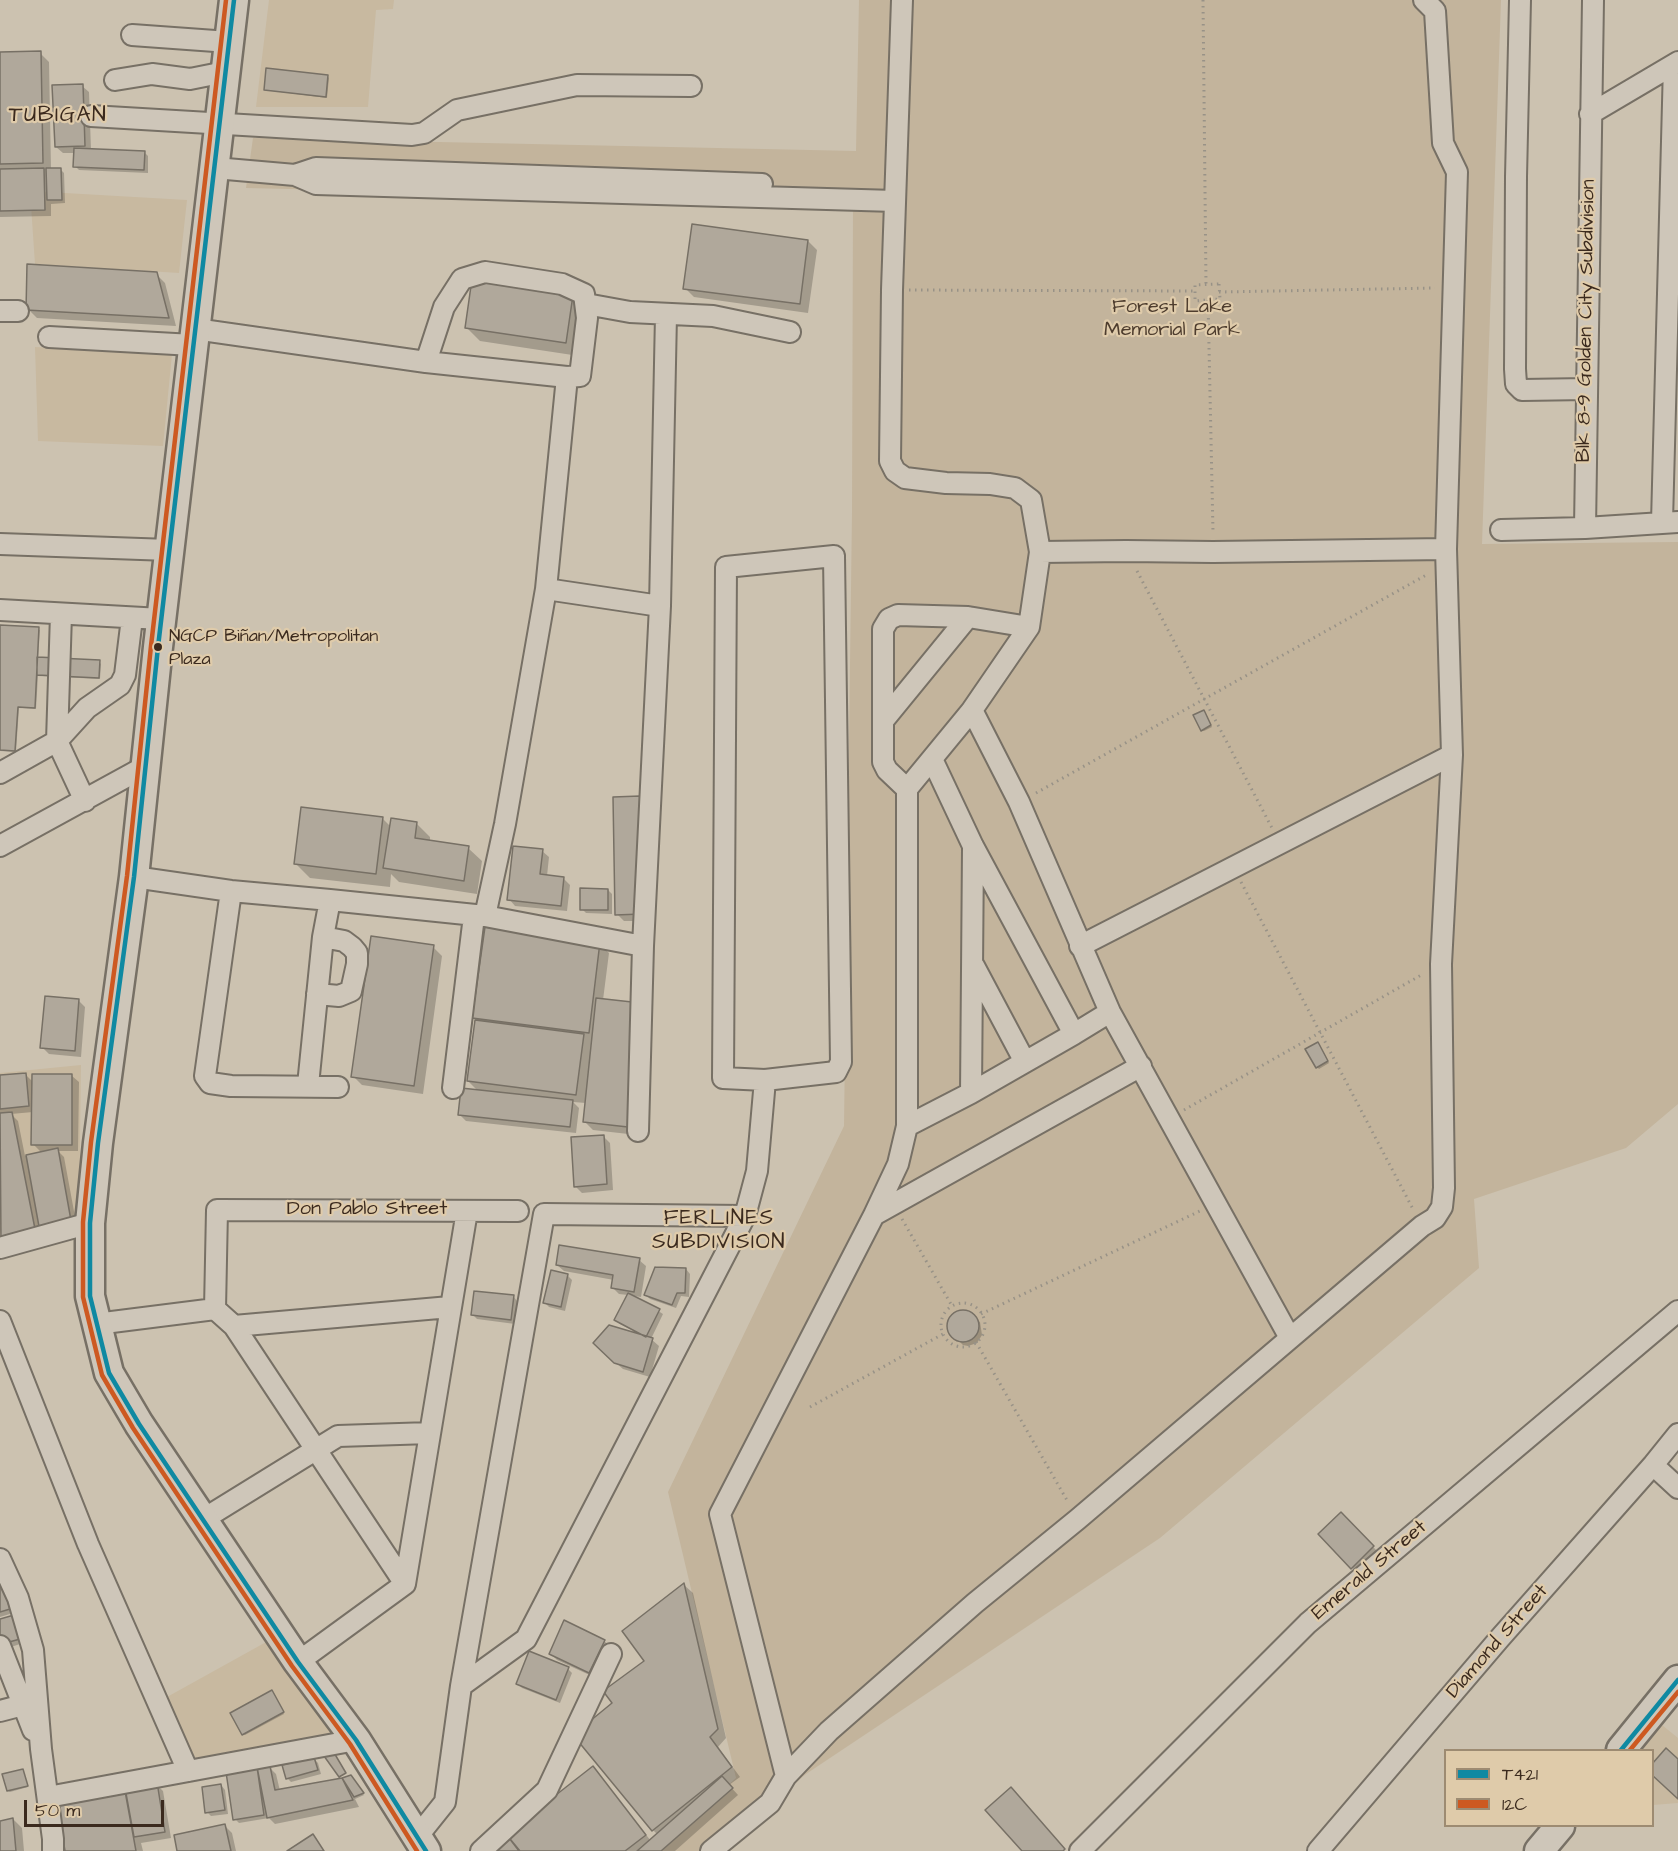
<!DOCTYPE html>
<html>
<head>
<meta charset="utf-8">
<style>
  body { margin:0 }
  #map { position:relative; width:1678px; height:1851px; overflow:hidden; background:#ccc2b0; font-family:"Architects Daughter",sans-serif }
  canvas { display:block }
  .legend { position:absolute; left:1444px; top:1749px; width:210px; height:78px; box-sizing:border-box; background:#dfcbaa; border:2px solid #9d8b72; margin:0; padding:8px 10px; list-style:none; font-size:18px; color:#3b2a1e }
  .legend li { display:flex; align-items:center; gap:12px; height:30px }
  .legend b { width:30px; border:2px solid #9d8b72 }
  .scale { position:absolute; left:24px; top:1800px; width:140px; height:27px; box-sizing:border-box; border:3px solid #3b2a1e; border-top:0; padding-left:8px; font-size:18px; line-height:21px; white-space:nowrap; color:#3b2a1e; -webkit-text-stroke:4px #dfcbaa; paint-order:stroke }
</style>
</head>
<body>
<div id="map">
<canvas width="1678" height="1851"></canvas>
<ul class="legend">
<li><b style="height:8px;background:#0f89a2"></b>T421</li>
<li><b style="height:8px;background:#cd5921"></b>12C</li>
</ul>
<div class="scale">50 m</div>
</div>
<script>
const g = document.querySelector('canvas').getContext('2d');
g.lineJoin = 'round';
function fillPath(path, color) { g.fillStyle = color; g.fill(path, 'evenodd'); }
const poly = rows => new Path2D(rows.map(r => 'M' + r).join(''));
function trace(path, color, width, dash) { g.strokeStyle = color; g.lineWidth = width; g.lineCap = dash ? 'butt' : 'round'; g.setLineDash(dash || []); g.stroke(path); }
function write(font, color, halo, rows, align = 'center') {
  g.font = font + ' "Architects Daughter",sans-serif'; g.lineWidth = 4.5; g.setLineDash([]); g.textBaseline = 'middle'; g.strokeStyle = halo; g.fillStyle = color; for (const [text, x, y, turn = 0] of rows) {
    g.save(); g.translate(x, y); g.rotate((+turn || 0) * Math.PI / 180); g.textAlign = isNaN(turn) ? turn : align; if (halo) g.strokeText(text, 0, 0); g.fillText(text, 0, 0); g.restore();
  }
}
fillPath(poly([
  [269,0,394,0,393,9,376,10,368,107,256,107],
  [30,191,187,200,179,273,35,264],
  [35,347,172,354,163,446,38,441],
  [81,1065,79,1225,0,1239,0,1073],
  [268,1641,332,1735,193,1761,167,1697],
  [1662,1725,1678,1738,1678,1803,1653,1805,1652,1750,1642,1750]
]), '#c8b9a0');
fillPath(poly([
  [859,0,1501,0,1482,544,1678,542,1678,1104,1626,1148,1474,1199,1479,1268,1160,1538,806,1774,716,1851,656,1851,736,1778,668,1492,844,1126,852,512,853,202,246,188,253,138,856,151]
]), '#c3b49c');
fillPath(poly([
  [0,53,40,53,49,62,51,170,60,169,64,173,65,203,51,204,51,216,0,217],
  [327,76,329,78,327,98,265,90],
  [82,86,89,92,91,150,144,152,148,156,148,173,79,170,75,166,75,153,63,153,56,147],
  [808,241,817,250,808,313,694,297,685,288],
  [156,274,165,283,176,326,37,318,28,309],
  [572,296,586,310,579,356,480,341,467,328],
  [0,626,38,629,40,630,38,659,99,662,101,664,100,679,38,676,36,709,19,708,16,752,0,751],
  [1205,714,1212,727,1204,731,1202,730],
  [639,798,646,805,648,921,624,921,617,914],
  [383,819,391,827,417,824,430,837,430,842,468,848,482,861,477,894,399,882,391,874,390,887,310,878,296,864],
  [542,851,549,857,547,876,563,878,570,885,567,911,515,906,509,899],
  [608,890,612,894,612,914,586,913,582,909],
  [600,944,609,953,603,1000,637,1135,593,1130,584,1121,586,1103,573,1102,579,1108,576,1133,466,1121,460,1115,479,1092,468,1081,479,1022,474,1017],
  [433,947,442,956,423,1094,362,1085,353,1076],
  [79,1001,85,1007,81,1057,49,1054,42,1047],
  [1319,1045,1329,1063,1319,1069,1317,1067],
  [26,1075,33,1082,72,1076,79,1082,78,1151,58,1151,64,1157,78,1233,2,1241,0,1230,0,1077],
  [33,1112,33,1144,42,1153,25,1156,18,1121,11,1114],
  [604,1137,610,1143,613,1190,582,1193,575,1186],
  [639,1260,646,1266,641,1297,634,1296,663,1314,651,1339,659,1346,650,1377,623,1369,601,1350,639,1336,640,1334,620,1324,616,1320,628,1295,619,1294,612,1287,614,1280,564,1271,557,1265],
  [686,1269,690,1274,689,1297,681,1296,676,1308,650,1299,646,1295],
  [568,1276,572,1280,565,1311,549,1307,545,1303],
  [513,1296,517,1301,515,1324,477,1319,473,1315],
  [967,1312,980,1322,982,1335,977,1343,968,1346,963,1345,951,1333,949,1324,951,1319,958,1313],
  [1341,1514,1377,1551,1356,1572,1320,1534],
  [0,1582,5,1586,13,1613,0,1617],
  [684,1585,693,1593,726,1738,718,1747,740,1777,729,1785,738,1795,675,1851,488,1851,593,1768,651,1841,658,1835,653,1830,614,1703,646,1661],
  [13,1617,23,1643,8,1648,0,1629,0,1621],
  [604,1641,611,1647,596,1678,557,1660,550,1653],
  [568,1669,572,1673,560,1703,522,1688,518,1684],
  [273,1693,284,1714,245,1735,243,1734],
  [314,1759,318,1763,321,1774,291,1782,287,1778],
  [269,1767,276,1774,280,1791,351,1777,364,1795,355,1799,359,1807,275,1824,269,1818,239,1823,235,1819,227,1773],
  [23,1771,28,1787,10,1792,8,1791],
  [156,1784,163,1791,171,1838,141,1843,143,1851,67,1851,124,1793,128,1797],
  [221,1785,225,1790,228,1814,211,1816,207,1812],
  [13,1819,22,1828,24,1851,0,1851,0,1823],
  [225,1826,232,1833,236,1851,179,1851]
]), '#0003');
const building = poly([
  [41,51,43,163,0,164,0,52,41,51],
  [266,68,328,75,326,97,264,90,266,68],
  [83,84,85,146,55,147,52,85,83,84],
  [74,148,145,151,144,170,73,167,74,148],
  [44,168,45,210,0,211,0,169,44,168],
  [46,168,61,168,62,200,47,200,46,168],
  [692,224,808,240,800,304,683,289,692,224],
  [27,264,157,272,169,318,26,310,27,264],
  [472,279,573,295,566,343,465,328,472,279],
  [0,625,39,627,35,708,18,707,15,751,0,750,0,625],
  [37,657,100,660,99,678,37,675,37,657],
  [1204,710,1211,725,1201,731,1193,715,1204,710],
  [640,796,642,914,615,915,613,797,640,796],
  [301,807,383,817,376,874,294,864,301,807],
  [391,818,417,822,415,838,469,846,464,881,383,868,391,818],
  [513,846,543,849,540,874,564,877,561,906,507,900,513,846],
  [580,888,608,889,608,910,580,910,580,888],
  [485,927,600,942,589,1033,472,1018,485,927],
  [371,936,434,945,414,1086,351,1077,371,936],
  [45,996,79,999,75,1051,40,1048,45,996],
  [596,998,641,1003,628,1127,583,1122,596,998],
  [475,1020,584,1034,576,1095,467,1081,475,1020],
  [1318,1042,1328,1061,1316,1068,1305,1049,1318,1042],
  [26,1073,29,1106,0,1109,0,1075,26,1073],
  [32,1074,72,1074,72,1145,31,1145,32,1074],
  [461,1088,573,1100,570,1127,458,1115,461,1088],
  [12,1112,36,1234,1,1241,0,1113,12,1112],
  [604,1135,607,1184,574,1187,571,1137,604,1135],
  [58,1148,72,1226,40,1232,26,1155,58,1148],
  [559,1245,640,1258,634,1292,611,1288,613,1275,556,1265,559,1245],
  [655,1267,686,1268,685,1293,677,1293,672,1305,644,1295,655,1267],
  [551,1270,568,1274,561,1307,543,1303,551,1270],
  [474,1291,514,1295,511,1320,471,1315,474,1291],
  [628,1293,660,1309,646,1337,614,1320,628,1293],
  '947 1326a16 16 0 1 1 32 0a16 16 0 1 1-32 0Z',
  [609,1325,653,1338,643,1372,614,1363,593,1343,609,1325],
  [1341,1512,1374,1546,1351,1569,1318,1534,1341,1512],
  [1,1580,10,1609,0,1612,0,1581,1,1580],
  [684,1583,718,1729,710,1737,732,1767,652,1831,573,1735,612,1703,603,1691,644,1661,622,1631,684,1583],
  [14,1615,20,1639,2,1644,0,1635,0,1619,14,1615],
  [564,1620,605,1640,589,1673,549,1654,564,1620],
  [529,1651,569,1667,556,1700,516,1684,529,1651],
  [272,1690,284,1712,242,1735,230,1713,272,1690],
  [1666,1748,1678,1759,1678,1799,1652,1775,1652,1764,1666,1748],
  [333,1751,346,1773,339,1777,324,1756,333,1751],
  [314,1757,318,1770,286,1779,282,1765,314,1757],
  [270,1766,275,1790,342,1778,353,1800,267,1818,257,1767,270,1766],
  [593,1766,646,1835,625,1851,519,1851,506,1834,593,1766],
  [257,1767,264,1815,233,1820,226,1772,257,1767],
  [23,1769,28,1786,7,1791,2,1774,23,1769],
  [351,1775,364,1793,354,1797,342,1778,351,1775],
  [722,1776,733,1788,661,1851,637,1851,722,1776],
  [157,1782,165,1832,134,1837,125,1788,157,1782],
  [221,1784,225,1810,205,1813,202,1787,221,1784],
  [1011,1787,1065,1849,1063,1851,1022,1851,985,1810,1011,1787],
  [125,1791,136,1851,65,1851,57,1804,125,1791],
  [13,1818,16,1851,0,1851,0,1821,13,1818],
  [225,1824,231,1851,177,1851,174,1835,225,1824],
  [313,1834,324,1851,287,1851,313,1834],
  [506,1834,520,1851,486,1851,506,1834]
]);
fillPath(building, '#b0a89b');
trace(building, '#777065', 1.5);
const minor = poly([
  [902,0,892,290,890,461,895,471,905,478,946,483,990,484,1015,488,1031,500,1040,552,1029,627,972,710,1019,802,1110,1012,1290,1338],
  [1520,0,1516,177,1515,369,1516,384,1522,390,1587,389],
  [132,35,229,42],
  [115,80,152,74,190,79,225,72],
  [1590,114,1678,62],
  [91,116,412,135,424,133,457,110,577,85,691,86],
  [215,168,295,175,316,184,895,201],
  [295,175,316,168,762,184],
  [586,304,630,312,713,316,790,332],
  [0,311,18,311],
  [195,329,426,362,567,377,580,376,587,318,584,294,562,284,485,272,462,279,444,307,426,362],
  [49,337,193,345],
  [1662,522,1674,65],
  [1585,528,1593,0],
  [1501,530,1585,528,1678,522],
  [0,544,169,550],
  [1040,552,1126,551,1213,552,1446,549],
  [834,556,841,1062,836,1072,765,1080,723,1078,726,567,834,556],
  [546,589,660,606],
  [0,610,161,619],
  [883,721,968,617],
  [57,741,87,708,120,685,125,675,132,618],
  [57,741,61,614],
  [0,773,57,741,85,801],
  [907,789,887,770,883,762,883,629,889,619,898,615,968,617,1029,627],
  [0,846,146,766],
  [134,877,231,891,330,900,485,916,643,946],
  [231,891,205,1076,210,1083,231,1086,338,1087],
  [485,916,505,824,546,589,567,377],
  [1080,946,1452,755],
  [974,966,1025,1062],
  [317,994,339,996,351,991,357,964,357,953,352,947,344,941,323,937],
  [1074,1034,1110,1012],
  [308,1085,323,937,330,900],
  [453,1088,474,916],
  [971,1093,973,848],
  [907,1126,971,1093,1074,1034,973,846,932,759],
  [638,1131,643,946,660,606,666,315],
  [874,1215,1141,1066],
  [0,1248,90,1223],
  [0,1321,88,1544,188,1771],
  [96,1324,215,1309],
  [234,1326,450,1307],
  [1653,1465,1678,1488],
  [202,1520,338,1436,430,1433],
  [0,1559,18,1598,33,1650,41,1749,53,1839,53,1851],
  [405,1584,234,1326,215,1309,217,1210,518,1211],
  [0,1646,33,1730],
  [298,1662,405,1584,467,1211],
  [461,1686,526,1639,745,1216,757,1171,765,1080],
  [0,1711,23,1705],
  [786,1776,720,1514,874,1215,898,1164,907,1126,907,789,972,710],
  [48,1797,356,1740],
  [417,1837,445,1802,461,1686,544,1214,745,1216],
  [481,1851,547,1790,611,1654],
  [711,1851,770,1803,786,1776,829,1731,975,1603,1078,1519,1422,1226,1435,1218,1442,1207,1444,1188,1441,964,1452,755,1446,549,1457,172,1443,143,1435,11,1424,0],
  [1080,1851,1308,1623,1678,1311],
  [1318,1851,1500,1638,1653,1465,1678,1434]
]);
const highway = poly([
  [234,0,158,647,134,877,98,1143,90,1223,90,1296,109,1373,139,1424,298,1662,356,1740,426,1851],
  [1621,1750,1678,1680],
  [1539,1851,1560,1826]
]);
trace(minor, '#777065', 24);
trace(highway, '#777065', 33);
trace(poly([
  [1203,0,1206,285],
  [1219,284,1220,299,1195,301,1195,285,1219,284],
  [909,290,1195,291],
  [1219,292,1435,288],
  [1208,300,1213,532],
  [1137,571,1272,828],
  [1036,793,1428,574],
  [1241,882,1414,1211],
  [1184,1110,1423,974],
  [902,1219,952,1306],
  '941 1325a22 22 0 1 1 44 0a22 22 0 1 1-44 0Z',
  [981,1314,1200,1211],
  [976,1342,1068,1502],
  [810,1407,943,1334]
]), '#989287', 3, [1.5, 4.5]);
trace(minor, '#cec6b9', 20);
trace(highway, '#cec6b9', 28);
trace(poly([
  [234,0,158,647,134,877,98,1143,90,1223,90,1296,109,1373,139,1424,298,1662,356,1740,426,1851],
  [1621,1750,1678,1680]
]), '#0f89a2', 4.5);
trace(poly([
  [226,0,151,646,127,876,91,1142,83,1222,83,1297,102,1375,133,1428,292,1666,350,1744,417,1851],
  [1630,1750,1678,1692]
]), '#cd5921', 4.5);
for (const [x, y, r, color] of [
  [158,647,5,"#3b2a1e"]
]) { const dot = new Path2D(); dot.arc(x, y, r, 0, 2 * Math.PI); g.fillStyle = color; g.fill(dot); trace(dot, '#dfcbaa', 2); }
write('18px', '#3b2a1e', '#dfcbaa', [
  ["NGCP Biñan/Metropolitan",169,637],
  ["Plaza",169,660]
], 'left');
write('20px', '#4e3d2e', '#dfcbaa', [
  ["Forest Lake",1172,308],
  ["Memorial Park",1172,331]
]);
write('20px', '#3b2a1e', '#dfcbaa', [
  ["Blk 8-9 Golden City Subdivision",1587,321,-89],
  ["Don Pablo Street",367,1210],
  ["Emerald Street",1370,1571,-40],
  ["Diamond Street",1498,1642,-49]
]);
g.letterSpacing = '1.5px';
write('21px', '#3b2a1e', '#dfcbaa', [
  ["FERLINES",719,1220],
  ["SUBDIVISION",719,1244]
]);
g.letterSpacing = '0px';
g.letterSpacing = '1.5px';
write('22px', '#3b2a1e', '#dfcbaa', [
  ["TUBIGAN",58,116]
]);
g.letterSpacing = '0px';
</script>
</body>
</html>
